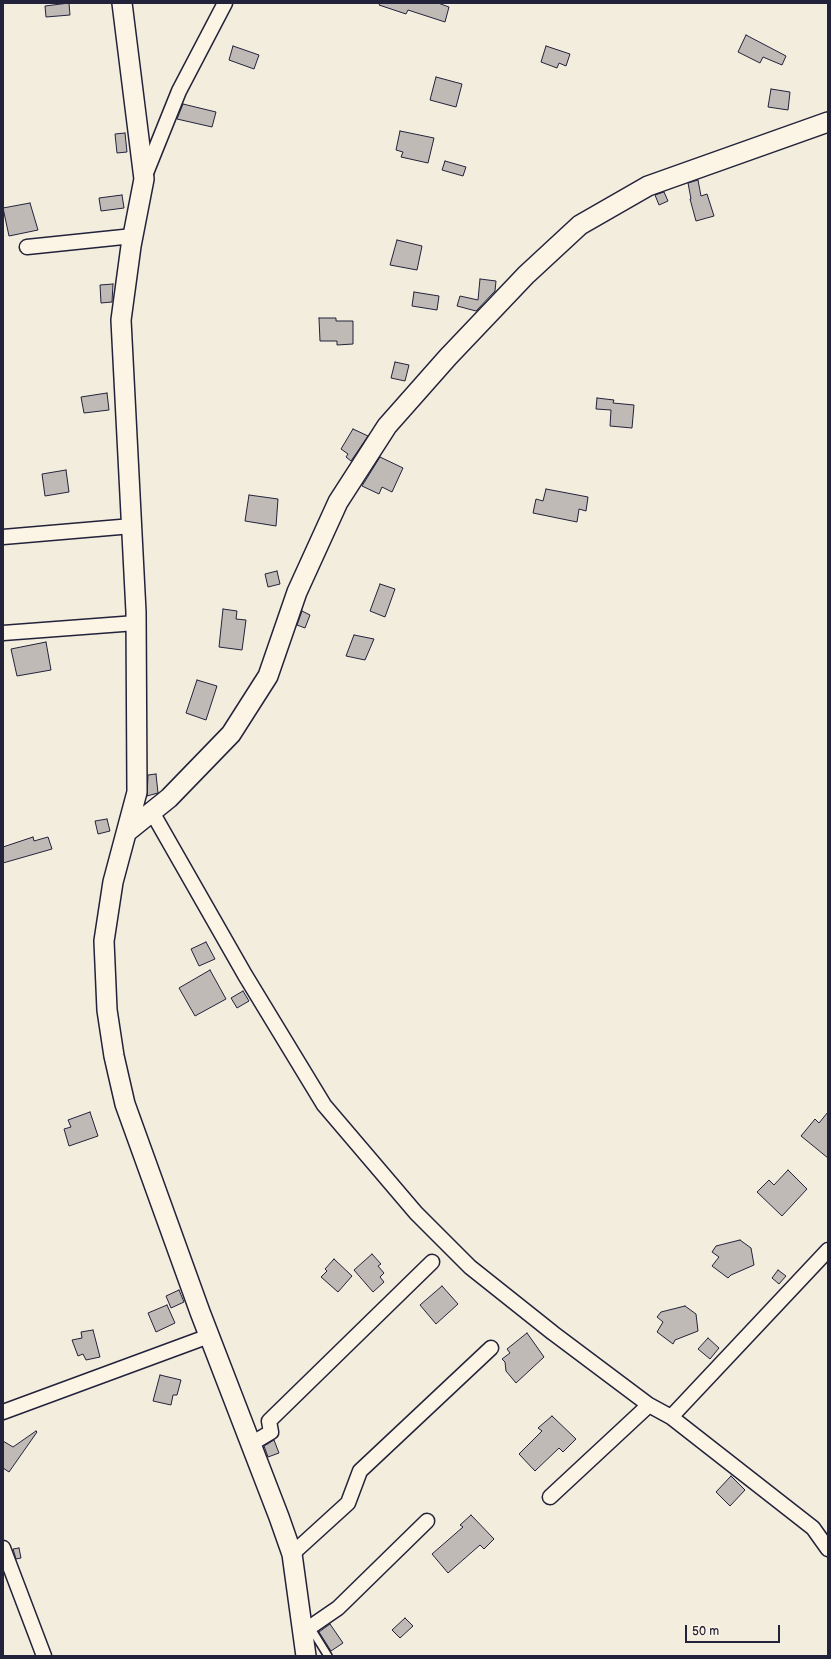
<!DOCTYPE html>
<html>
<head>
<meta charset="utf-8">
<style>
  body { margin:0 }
  #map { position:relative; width:831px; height:1659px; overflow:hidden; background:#f3edde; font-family:"Balsamiq Sans",sans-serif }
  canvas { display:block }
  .frame { position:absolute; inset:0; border:4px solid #22223b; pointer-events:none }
  .scale { position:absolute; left:685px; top:1625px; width:95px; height:18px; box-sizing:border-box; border:2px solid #22223b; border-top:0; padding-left:5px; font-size:12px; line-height:14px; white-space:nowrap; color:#22223b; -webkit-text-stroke:3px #fcf5e5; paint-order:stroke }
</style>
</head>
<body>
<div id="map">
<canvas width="831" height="1659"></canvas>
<div class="frame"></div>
<div class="scale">50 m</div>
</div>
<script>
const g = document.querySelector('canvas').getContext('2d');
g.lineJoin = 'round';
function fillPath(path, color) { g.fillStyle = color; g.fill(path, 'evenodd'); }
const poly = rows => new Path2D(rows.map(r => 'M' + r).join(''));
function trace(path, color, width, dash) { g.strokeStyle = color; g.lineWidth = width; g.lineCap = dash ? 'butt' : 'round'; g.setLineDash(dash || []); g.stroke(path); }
const building = poly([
  [69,3,70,15,46,17,45,6,69,3],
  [380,3,438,3,449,7,445,22,408,10,406,14,379,5,380,3],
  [746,35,786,56,782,65,763,57,760,63,738,52,746,35],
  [233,46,259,55,254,69,229,60,233,46],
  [546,46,570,54,566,66,559,63,557,68,541,62,546,46],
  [436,77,462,84,456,107,430,100,436,77],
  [771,89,790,92,788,110,768,107,771,89],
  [183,104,216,112,212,127,177,119,183,104],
  [400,131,434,138,428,163,401,157,403,152,396,150,400,131],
  [125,133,127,152,117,153,115,134,125,133],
  [445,161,466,167,463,176,442,170,445,161],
  [698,180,701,196,707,194,714,216,696,221,690,199,691,199,688,183,698,180],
  [664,192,668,201,659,205,655,195,664,192],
  [122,195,124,208,101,211,99,198,122,195],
  [30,203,38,230,9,236,3,208,30,203],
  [397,240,422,246,417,270,390,265,397,240],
  [480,279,496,281,495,291,476,311,457,306,460,296,478,300,480,279],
  [113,284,112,302,101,303,100,285,113,284],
  [414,292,439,296,437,310,412,306,414,292],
  [319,318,336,318,336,321,353,321,353,344,337,345,337,341,320,341,319,318],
  [395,362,409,365,405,381,391,378,395,362],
  [107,393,109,410,84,413,81,397,107,393],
  [597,398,614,400,613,403,634,405,632,428,610,426,611,410,596,409,597,398],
  [353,429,368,436,351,461,346,457,348,454,341,449,353,429],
  [380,457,403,468,392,492,382,487,379,494,362,486,380,457],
  [66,470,69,492,45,496,42,474,66,470],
  [546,489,588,497,586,511,579,509,577,522,533,513,536,499,543,501,546,489],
  [249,495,278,499,276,526,245,521,249,495],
  [277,571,280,584,268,587,265,574,277,571],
  [380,584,395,589,385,617,370,611,380,584],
  [223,609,237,611,236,619,246,620,242,650,219,647,223,609],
  [302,611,310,615,305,628,297,625,302,611],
  [354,635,374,639,365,660,346,656,354,635],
  [46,642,51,670,17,676,11,649,46,642],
  [197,680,217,686,206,720,186,713,197,680],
  [156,774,158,793,147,796,148,775,156,774],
  [107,819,110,831,98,834,95,821,107,819],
  [33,837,34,841,48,837,52,849,3,863,3,847,33,837],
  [206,942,215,959,199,966,191,949,206,942],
  [210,970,226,999,195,1016,179,988,210,970],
  [243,991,249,1001,237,1008,231,998,243,991],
  [90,1112,98,1136,69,1146,64,1129,71,1127,68,1120,90,1112],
  [828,1112,828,1158,801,1136,815,1119,819,1123,828,1112],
  [788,1170,807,1189,782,1216,757,1192,769,1180,774,1185,788,1170],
  [740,1240,751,1248,754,1265,731,1275,728,1278,712,1266,719,1257,712,1252,716,1246,740,1240],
  [372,1254,381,1264,378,1266,384,1273,380,1277,384,1282,373,1292,354,1270,372,1254],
  [334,1259,352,1276,338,1292,321,1277,327,1271,325,1269,334,1259],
  [778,1270,786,1276,779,1284,772,1278,778,1270],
  [442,1286,458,1304,436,1324,420,1305,442,1286],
  [179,1290,184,1302,171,1308,166,1296,179,1290],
  [167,1305,175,1323,156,1332,148,1313,167,1305],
  [685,1306,696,1314,698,1331,675,1340,673,1344,657,1332,663,1322,657,1317,661,1312,685,1306],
  [93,1330,100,1357,86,1360,83,1354,78,1356,72,1340,82,1338,81,1332,93,1330],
  [527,1333,544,1357,516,1383,506,1371,505,1362,502,1359,510,1353,507,1349,527,1333],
  [708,1338,719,1348,710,1359,698,1349,708,1338],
  [160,1375,181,1380,177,1395,173,1395,171,1405,153,1401,160,1375],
  [552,1416,576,1439,563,1452,559,1448,535,1471,519,1454,542,1431,538,1428,552,1416],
  [36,1431,37,1432,9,1472,3,1468,3,1441,13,1447,36,1431],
  [274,1440,279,1453,268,1457,264,1446,274,1440],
  [731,1476,745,1490,730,1506,716,1492,731,1476],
  [471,1515,494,1539,484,1549,480,1545,448,1573,432,1554,463,1527,460,1525,471,1515],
  [19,1548,21,1558,16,1559,13,1549,19,1548],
  [405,1618,413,1626,400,1638,392,1630,405,1618],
  [330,1624,343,1643,331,1651,319,1632,330,1624]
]);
fillPath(building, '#bfbab6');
trace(building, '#22223b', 1);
const lane = poly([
  [310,1627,328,1656]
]);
const street = poly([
  [144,178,179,91,225,3],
  [27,247,133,236],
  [3,537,132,526],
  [3,633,136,623],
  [152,812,245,975,324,1105,416,1213,470,1267,553,1333,649,1405,671,1417,813,1528,828,1549],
  [3,1412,209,1336],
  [671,1417,828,1250],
  [251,1444,271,1432,269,1421,432,1262],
  [550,1497,649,1405],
  [3,1548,44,1656],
  [292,1554,348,1503,360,1471,491,1348],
  [303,1632,338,1608,427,1521]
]);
const secondary = poly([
  [122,3,144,179,131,246,121,320,136,612,137,792,113,882,104,941,107,1010,114,1056,125,1104,200,1312,279,1517,292,1554,306,1656],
  [128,831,169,798,231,734,268,676,297,592,338,502,387,426,448,357,526,275,580,225,648,186,828,122]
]);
trace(lane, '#22223b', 10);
trace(street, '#22223b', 17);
trace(secondary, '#22223b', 22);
trace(lane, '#fcf5e5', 7);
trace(street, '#fcf5e5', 14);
trace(secondary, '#fcf5e5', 19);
</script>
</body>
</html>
